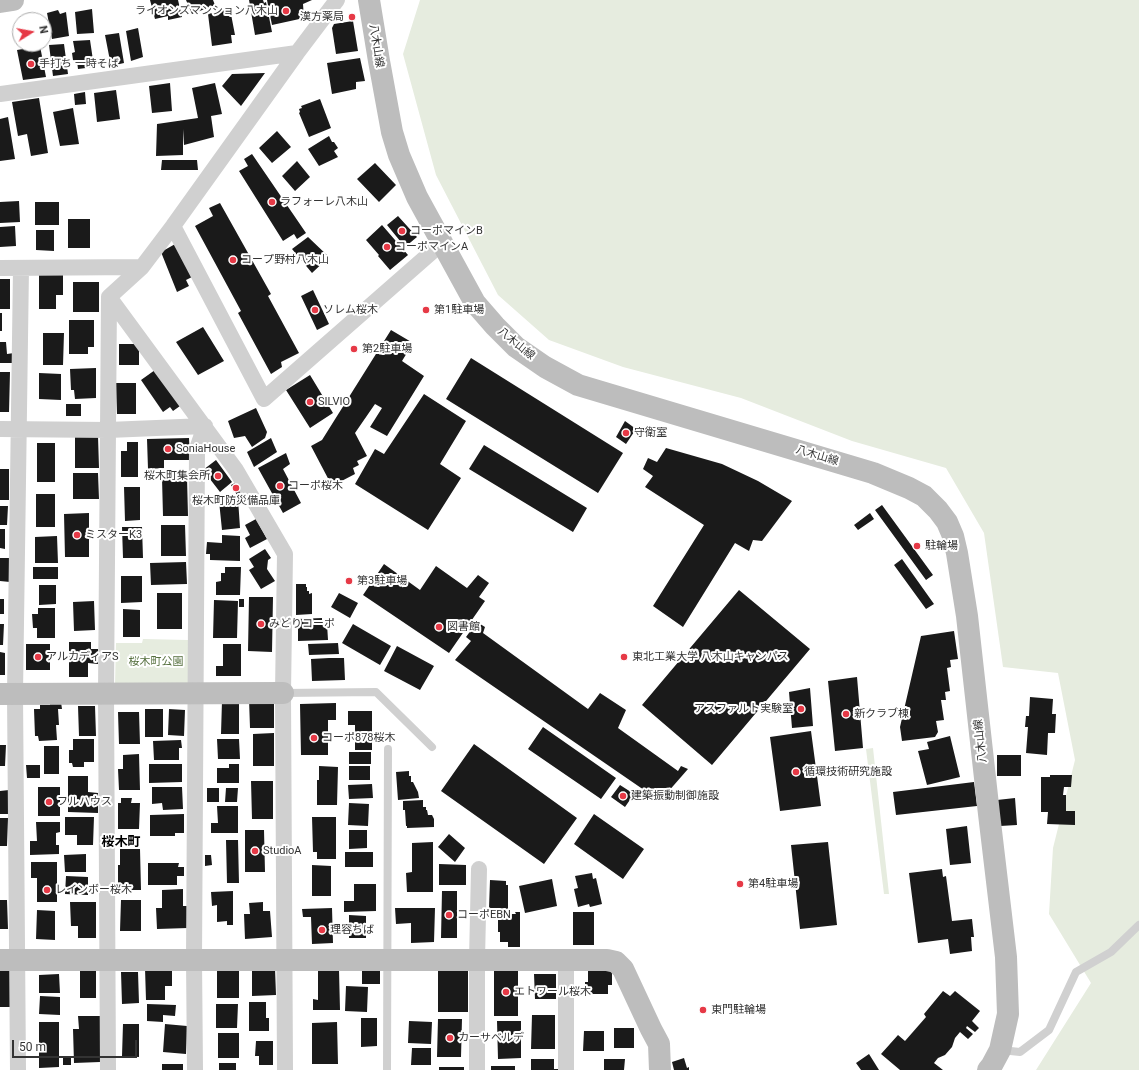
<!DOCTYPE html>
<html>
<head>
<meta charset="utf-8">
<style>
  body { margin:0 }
  #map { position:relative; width:1139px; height:1070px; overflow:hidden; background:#fff; font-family:Roboto,sans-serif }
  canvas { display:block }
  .north { position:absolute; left:12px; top:12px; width:40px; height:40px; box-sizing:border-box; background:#fff; border:1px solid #adadad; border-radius:50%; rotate:79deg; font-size:11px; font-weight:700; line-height:16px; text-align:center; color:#333 }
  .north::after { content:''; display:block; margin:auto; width:14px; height:18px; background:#e63946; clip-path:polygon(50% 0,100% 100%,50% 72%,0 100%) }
  .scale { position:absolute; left:12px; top:1040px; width:125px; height:18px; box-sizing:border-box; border:2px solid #333; border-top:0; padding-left:5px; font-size:12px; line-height:14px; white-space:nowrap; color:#333; -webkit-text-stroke:3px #fff; paint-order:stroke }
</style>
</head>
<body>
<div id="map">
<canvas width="1139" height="1070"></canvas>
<div class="north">N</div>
<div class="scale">50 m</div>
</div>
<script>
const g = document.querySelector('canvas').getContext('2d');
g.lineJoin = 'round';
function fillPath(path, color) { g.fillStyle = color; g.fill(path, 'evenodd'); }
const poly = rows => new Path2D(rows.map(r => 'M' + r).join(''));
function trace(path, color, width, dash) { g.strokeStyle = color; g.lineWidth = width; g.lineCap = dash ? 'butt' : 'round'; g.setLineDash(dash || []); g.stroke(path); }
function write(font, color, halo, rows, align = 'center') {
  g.font = font + ' Roboto,"Noto Sans JP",sans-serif'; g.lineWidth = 4; g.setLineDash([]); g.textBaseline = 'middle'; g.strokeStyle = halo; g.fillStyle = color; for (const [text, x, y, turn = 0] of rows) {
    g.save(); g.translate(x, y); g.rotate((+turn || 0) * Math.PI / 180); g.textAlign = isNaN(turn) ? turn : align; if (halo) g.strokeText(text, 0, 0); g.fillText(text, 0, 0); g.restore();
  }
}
fillPath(poly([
  [420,0,1139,0,1139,1070,1036,1070,1091,983,1049,914,1053,848,1075,760,1058,673,1003,667,984,533,946,468,852,441,741,398,623,367,549,340,498,295,436,175,403,54],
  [143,639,188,640,188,686,115,685,116,643,142,643],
  [873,748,889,894,884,894,866,749]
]), '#e6ecdf');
fillPath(poly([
  [150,0,178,0,182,17,168,20,168,16,155,19],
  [186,0,213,0,215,5,192,14],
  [249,0,263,0,264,3,266,2,272,32,255,35],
  [267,0,312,0,303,4,304,18,272,25],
  [92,9,94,33,77,34,75,12],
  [230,9,235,35,231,35,232,43,212,46,208,14],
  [58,10,60,14,66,12,69,36,52,39,47,13],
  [353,21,358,51,336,54,332,28,334,24],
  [138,28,143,57,131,61,126,31],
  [119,33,124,63,111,66,105,35],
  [90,40,94,67,78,69,77,61,73,60,72,53,75,52,73,41],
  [64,44,68,74,53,76,49,45],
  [40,46,46,77,23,80,17,50],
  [360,58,365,81,356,82,356,89,332,94,327,63],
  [265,73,241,106,222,86,232,74],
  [170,83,172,111,152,113,149,86],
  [215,83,222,114,211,116,214,137,184,145,183,129,183,155,156,156,157,124,198,118,192,88],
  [116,90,120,119,97,122,94,93],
  [85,92,86,104,75,105,74,94],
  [39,98,48,153,31,156,27,134,18,136,12,102],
  [320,99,331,128,309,137,299,113,300,112,299,109,302,108,301,106],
  [73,108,79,144,60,146,53,112],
  [8,117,15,159,0,161,0,119],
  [277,131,291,147,272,163,259,148],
  [329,136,332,142,334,142,338,148,334,151,338,157,319,166,308,149],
  [252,154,306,233,297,239,294,234,283,241,239,171,248,166,244,159],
  [162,160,197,160,198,170,161,170],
  [297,161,310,177,295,191,282,176],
  [375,163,396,185,379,202,357,179],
  [19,201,20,222,0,223,0,202],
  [35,202,59,202,59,225,35,225],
  [220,203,271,294,268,296,299,353,281,362,282,367,271,374,238,313,241,311,195,226,213,216,209,208],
  [398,216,417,237,405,247,387,225],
  [68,219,90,219,90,248,68,248],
  [382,225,408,255,390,270,378,256,379,255,366,240],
  [15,226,16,246,0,247,0,227],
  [36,230,54,230,54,251,36,250],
  [308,237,329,257,312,273,292,249],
  [177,243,194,276,186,280,189,286,177,292,161,252],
  [39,275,63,275,63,295,56,295,56,309,39,309],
  [0,279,10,279,10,309,0,309],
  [73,282,99,282,99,312,73,312],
  [313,290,329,324,317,330,301,296],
  [0,313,2,313,2,331,0,331],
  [69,320,94,320,94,347,88,347,88,354,69,354],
  [203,327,224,361,198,375,176,342],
  [391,330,413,343,402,361,424,376,387,436,370,427,382,408,375,404,355,433,367,456,357,461,359,465,353,468,355,474,332,486,311,446,322,440],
  [43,333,64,333,63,365,43,365],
  [0,342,6,342,7,354,14,353,14,363,0,363],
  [119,344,139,344,139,365,119,365],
  [471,358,623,453,598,493,446,399],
  [96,368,96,398,75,399,74,390,71,390,70,369],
  [155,370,180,406,173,411,170,407,163,412,141,380],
  [0,372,10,372,9,412,0,412],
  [39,373,61,374,61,400,39,399],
  [310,375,333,413,310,428,286,390],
  [116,383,136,383,136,414,117,414],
  [424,394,466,421,440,464,461,478,428,530,355,484,375,449,384,454],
  [66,404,81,404,81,416,66,416],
  [256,408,267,432,265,438,252,447,245,436,234,438,228,421],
  [625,421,636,429,626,444,616,437],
  [75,436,98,436,99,468,75,468],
  [189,438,190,460,164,460,164,468,148,469,147,439],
  [271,438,277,452,254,467,247,452],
  [127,442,138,442,138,477,121,477,121,451,127,451],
  [37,443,55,443,55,482,37,482],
  [484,445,587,508,573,532,469,469],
  [666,448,722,464,758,481,792,501,762,541,753,540,749,551,735,543,683,627,653,606,704,525,645,487,653,476,643,469,648,458,657,462],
  [286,453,290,464,283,469,301,503,283,513,258,468],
  [216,460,232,482,220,492,203,470],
  [0,469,9,469,9,500,0,500],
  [73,473,98,473,99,499,73,499],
  [187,477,188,516,163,516,162,478],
  [235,483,241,492,237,495,231,485],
  [124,487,140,487,140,520,125,521],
  [36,494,55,494,55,527,36,527],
  [238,499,240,528,222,530,219,501],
  [882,505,933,575,926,580,875,510],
  [0,506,8,506,7,525,0,525],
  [89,513,89,557,65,557,64,514],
  [870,513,874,519,858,530,854,525],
  [256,519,267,539,250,548,245,538,250,535,245,525],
  [161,525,185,525,186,556,161,556],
  [122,527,142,527,143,558,123,558],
  [0,529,5,529,5,549,0,548],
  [222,535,240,536,240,561,210,560,210,554,206,554,207,542,222,543],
  [57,536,58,563,35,563,35,537],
  [265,549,271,558,268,560,267,569,275,581,261,589,249,570,254,567,249,559],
  [0,558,10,558,10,582,0,581],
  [902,559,934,604,926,609,894,565],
  [186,562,187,584,151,585,150,563],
  [384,564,420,590,436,566,467,588,478,575,489,583,479,597,485,601,449,653,363,595],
  [33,567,58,567,58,579,33,579],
  [225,567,241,567,240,595,216,595,216,582,221,581,221,573,225,573],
  [121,576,142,576,142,602,121,603],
  [296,584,306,584,306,587,307,587,307,591,309,591,309,594,312,593,312,614,296,615],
  [39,585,56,585,56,604,39,605],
  [739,590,810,649,712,765,642,705],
  [157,593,182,593,182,629,157,629],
  [339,593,358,603,350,618,331,607],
  [249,597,273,597,272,652,248,651],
  [0,599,4,599,4,614,0,614],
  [239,599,244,599,244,607,239,607],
  [214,600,238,601,237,638,213,638],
  [94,601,95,630,74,631,73,602],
  [38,608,55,608,55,638,37,638,37,628,33,628,32,614,38,614],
  [123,609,140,610,140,637,123,637],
  [322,618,322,624,327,624,328,640,298,641,298,619],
  [477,622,485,627,483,633,588,709,600,693,626,710,618,728,678,771,681,766,688,769,660,801,455,660,471,641,466,637],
  [0,624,4,624,3,645,0,645],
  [353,624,391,646,380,665,342,643],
  [954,631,958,659,950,660,951,667,947,668,950,691,945,692,946,700,941,700,944,720,936,721,938,732,935,737,902,741,900,727,921,636],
  [69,642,91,642,91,649,98,649,98,664,88,663,88,677,69,677],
  [338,643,339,654,309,655,308,644],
  [26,644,50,644,50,670,26,670],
  [223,644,241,644,241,676,216,676,216,666,223,666],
  [397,646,434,666,420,690,384,671],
  [0,652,5,653,5,675,0,675],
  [329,658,344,658,345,680,312,681,311,659],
  [857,677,863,748,835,751,828,681],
  [810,688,813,726,792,728,789,692],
  [1030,697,1053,699,1052,714,1056,714,1055,733,1048,733,1047,755,1026,753,1028,727,1025,727,1026,716,1029,716],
  [249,699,274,699,274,728,250,728],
  [222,701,239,701,239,734,221,734],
  [61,702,62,709,58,709,59,725,56,725,57,740,39,741,38,736,35,736,34,709,40,709,40,705,50,705,50,703],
  [336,703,336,720,328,720,328,755,301,755,300,704],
  [78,706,95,706,96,736,79,736],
  [145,709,163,709,163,737,145,737],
  [169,709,185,710,184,736,168,735],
  [348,711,372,711,372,750,355,750,355,725,348,725],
  [118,712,139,712,140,744,119,744],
  [543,727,616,778,601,799,528,749],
  [811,731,821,806,780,811,770,737],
  [274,733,274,766,253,766,253,734],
  [950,736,960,777,927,785,918,751,929,749,927,742],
  [73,739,94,739,94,762,84,762,84,767,73,767,72,763,69,763,69,750,73,750],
  [217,739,239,739,240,759,218,759],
  [181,740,182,748,179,748,179,760,154,760,153,741],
  [474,744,577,818,544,864,441,791],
  [0,745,6,745,5,766,0,766],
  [44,746,59,746,59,774,44,774],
  [349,752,371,752,371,764,349,764],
  [139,754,140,790,119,790,118,769,123,769,123,755],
  [997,755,1021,755,1021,776,997,776],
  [149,764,182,764,182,782,149,783],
  [229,764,239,764,239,783,217,783,217,768,229,768],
  [26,765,40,765,40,778,27,778],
  [319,766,338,767,337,805,317,805,317,780,319,780],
  [349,766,370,766,370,780,349,780],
  [409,771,409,776,411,776,411,782,413,782,418,792,419,798,398,800,396,772],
  [1050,775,1072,775,1071,787,1064,787,1063,795,1066,795,1066,811,1075,811,1075,825,1047,824,1048,812,1041,812,1041,777,1050,777],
  [68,776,88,776,88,792,98,793,98,813,68,812],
  [251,781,273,781,273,819,252,819],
  [974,782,977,806,896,815,893,792],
  [372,784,373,798,349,799,348,785],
  [620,785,634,794,625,807,611,797],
  [38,787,60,787,60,816,38,816],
  [152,787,182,787,183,809,163,810,162,803,152,804],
  [207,788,219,788,219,802,207,802],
  [226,788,238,788,237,802,225,802],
  [9,790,9,814,0,814,0,791],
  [121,798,132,798,131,803,140,803,139,829,118,829,118,803,121,803],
  [1015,798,1017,825,1000,826,997,800],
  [423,800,423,807,426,807,426,810,427,810,428,815,432,815,434,819,434,827,407,828,407,826,406,826,405,810,403,810,403,801],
  [349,803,369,804,368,826,348,825],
  [217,806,238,806,238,833,211,833,211,823,218,823],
  [184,814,184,833,175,833,175,836,150,836,150,815],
  [594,814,644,849,623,879,574,844],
  [65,817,94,817,93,845,77,845,77,835,65,835],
  [312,817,336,817,336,859,317,859,317,852,313,852],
  [0,818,8,818,7,846,0,846],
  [36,822,60,822,60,832,56,833,56,845,59,845,59,854,30,855,30,841,37,841],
  [967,826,971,863,950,865,946,829],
  [245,830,264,830,265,872,245,872],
  [349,830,367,830,367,848,349,849],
  [449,834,465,848,455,862,438,847],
  [226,840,238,840,239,883,227,883],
  [433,842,433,892,407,892,406,873,412,872,412,843],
  [828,842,837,925,800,929,791,845],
  [120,849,140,849,141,890,118,890,118,865,120,865],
  [345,852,373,852,373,867,345,867],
  [86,854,86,872,65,872,64,855],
  [205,855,211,855,212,865,205,866],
  [31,862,57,862,57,902,37,902,37,878,31,878],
  [148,863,179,863,178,867,184,867,184,876,177,876,177,885,148,885],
  [439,864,466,865,466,885,439,885],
  [312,865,331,866,331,896,312,896],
  [942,869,943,877,946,876,952,921,972,919,974,937,971,937,972,951,950,954,948,939,918,943,909,873],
  [592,873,593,879,596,878,602,904,590,907,589,904,578,907,574,889,578,888,575,876],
  [66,876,88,877,88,895,65,894],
  [552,879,557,906,525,913,519,886],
  [490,880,506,881,506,885,508,885,508,909,489,908],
  [354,884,376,884,376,911,344,912,344,901,354,901],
  [183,889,183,906,187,906,188,928,157,929,156,908,162,908,162,890],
  [233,891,233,925,227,925,227,921,217,922,217,905,212,906,211,892],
  [442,891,457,891,457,938,441,938],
  [0,900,7,900,8,929,0,929],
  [121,900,141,900,141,931,120,931],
  [70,902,96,902,96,938,78,938,78,926,71,926],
  [263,902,263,911,270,911,272,937,245,939,244,914,250,914,249,903],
  [332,908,333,943,312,944,311,917,303,917,302,909],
  [395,908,435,908,434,942,411,943,411,923,396,924],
  [37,910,55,911,55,940,36,939],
  [515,912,520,912,520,947,508,947,508,942,500,942,500,932,498,932,498,914,516,914],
  [573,912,594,912,594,945,573,945],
  [349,915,366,916,366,938,349,938],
  [362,964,380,964,380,984,362,984],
  [0,966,11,966,11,1007,0,1007],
  [172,967,172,986,165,986,165,1000,146,1000,145,968],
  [217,967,239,967,239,998,217,998],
  [612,967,612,985,608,985,608,994,585,994,585,982,588,982,588,968],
  [275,968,276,995,252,996,252,969],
  [438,968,468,968,468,1012,438,1012],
  [494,968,518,968,518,1016,494,1016],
  [80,970,96,970,96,998,80,998],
  [318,970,339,970,340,1010,313,1010,313,999,318,1000],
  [121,972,138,972,139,1003,122,1004],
  [59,974,60,993,39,993,39,975],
  [534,974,556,974,556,999,535,999],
  [346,986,368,987,367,1012,345,1011],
  [943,991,950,996,955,991,980,1011,972,1021,979,1028,975,1032,967,1026,966,1028,973,1034,968,1039,960,1032,955,1038,952,1047,945,1055,938,1058,934,1063,943,1070,900,1070,881,1054,898,1035,905,1041,926,1017,924,1014],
  [40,996,60,997,60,1015,39,1014],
  [249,1002,266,1002,266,1018,269,1018,269,1031,249,1031],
  [147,1004,176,1005,175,1016,163,1015,163,1022,147,1021],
  [216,1004,238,1004,237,1028,216,1028],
  [532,1015,555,1015,555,1049,531,1049],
  [78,1016,100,1016,100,1062,74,1063,73,1029,79,1029],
  [361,1018,377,1018,377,1046,361,1047],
  [438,1019,462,1019,461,1057,437,1057],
  [409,1021,432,1022,431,1044,408,1043],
  [497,1021,521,1021,521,1058,498,1059],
  [39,1022,59,1022,59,1067,39,1068],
  [337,1022,338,1064,312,1064,312,1023],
  [123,1024,139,1024,139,1057,122,1056],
  [165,1024,187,1026,186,1054,163,1052],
  [614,1028,634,1028,634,1048,614,1048],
  [584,1031,604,1031,604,1051,583,1051],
  [218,1033,239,1033,239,1058,218,1058],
  [256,1041,273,1041,273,1065,259,1065,259,1056,255,1056],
  [412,1048,431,1048,431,1065,411,1065],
  [869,1054,879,1070,861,1070,856,1063],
  [63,1056,71,1056,71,1065,63,1065],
  [684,1058,687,1068,689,1067,689,1070,674,1070,672,1062],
  [531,1059,554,1059,554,1069,559,1069,559,1070,531,1070],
  [604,1059,625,1059,624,1070,604,1070],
  [219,1063,236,1063,236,1070,219,1070],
  [162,1064,183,1064,183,1070,162,1070],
  [491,1066,515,1066,515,1070,491,1070],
  [439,1067,464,1067,464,1070,439,1070]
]), '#1a1a1a');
trace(poly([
  [283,693,376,692,432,747],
  [1001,1050,1020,1052,1049,1030,1076,972,1111,952,1139,925],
  [387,1070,388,749]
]), '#d0d0d0', 8);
trace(poly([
  [0,94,297,53],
  [173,226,264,399,442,243],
  [0,268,142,267],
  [109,297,236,470,285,554,283,693,285,1070],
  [0,429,108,430,205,426,197,449,194,959,195,1070],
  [18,1070,15,694,21,268],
  [108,1070,106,693,109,297,142,267,173,226,297,53,337,0],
  [477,1070,477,960,479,869],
  [566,1070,566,960]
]), '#d0d0d0', 16);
trace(poly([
  [369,0,379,61,392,132,399,155,417,197,475,303,495,326,516,347,545,367,578,385,873,473,909,488,924,496,938,510,947,522,953,536,957,553,967,616,989,814,1006,957,1008,1014,1000,1050,992,1065,988,1070],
  [0,2,13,0],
  [0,694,283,693],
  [0,960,607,960,616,962,623,969,651,1029,659,1044,660,1070]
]), '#bdbdbd', 22);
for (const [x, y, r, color] of [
  [286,11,4,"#e63946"],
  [352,17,4,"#e63946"],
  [31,64,4,"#e63946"],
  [272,202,4,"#e63946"],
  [402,231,4,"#e63946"],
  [387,247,4,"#e63946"],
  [233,260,4,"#e63946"],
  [315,310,4,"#e63946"],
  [426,310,4,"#e63946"],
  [354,349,4,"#e63946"],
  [310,402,4,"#e63946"],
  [626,433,4,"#e63946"],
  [168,449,4,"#e63946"],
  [218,476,4,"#e63946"],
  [280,486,4,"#e63946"],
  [236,488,4,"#e63946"],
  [77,535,4,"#e63946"],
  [917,546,4,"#e63946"],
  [349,581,4,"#e63946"],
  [261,624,4,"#e63946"],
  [439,627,4,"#e63946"],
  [38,657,4,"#e63946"],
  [624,657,4,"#e63946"],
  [801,709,4,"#e63946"],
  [846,714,4,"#e63946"],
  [314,738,4,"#e63946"],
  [796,772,4,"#e63946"],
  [623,796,4,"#e63946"],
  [49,802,4,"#e63946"],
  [255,851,4,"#e63946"],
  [740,884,4,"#e63946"],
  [47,890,4,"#e63946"],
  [449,915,4,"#e63946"],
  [322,930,4,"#e63946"],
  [506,992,4,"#e63946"],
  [703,1010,4,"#e63946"],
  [450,1038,4,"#e63946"]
]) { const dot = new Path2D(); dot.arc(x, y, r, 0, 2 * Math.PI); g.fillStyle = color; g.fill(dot); trace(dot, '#fff', 1.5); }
write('11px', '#333', '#fff', [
  ["ライオンズマンション八木山",278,11,"right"],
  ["漢方薬局",344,17,"right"],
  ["手打ち 一時そば",39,64],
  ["ラフォーレ八木山",280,202],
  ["コーポマインB",410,231],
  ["コーポマインA",395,247],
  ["コープ野村八木山",241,260],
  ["ソレム桜木",323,310],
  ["第1駐車場",434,310],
  ["第2駐車場",362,349],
  ["SILVIO",318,402],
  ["守衛室",634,433],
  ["SoniaHouse",176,449],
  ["桜木町集会所",210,476,"right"],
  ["コーポ桜木",288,486],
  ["桜木町防災備品庫",236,501,"center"],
  ["ミスターK3",85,535],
  ["駐輪場",925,546],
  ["第3駐車場",357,581],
  ["みどりコーポ",269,624],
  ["図書館",447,627],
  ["アルカディアS",46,657],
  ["東北工業大学 八木山キャンパス",632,657],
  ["アスファルト実験室",793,709,"right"],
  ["新クラブ棟",854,714],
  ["コーポ878桜木",322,738],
  ["循環技術研究施設",804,772],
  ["建築振動制御施設",631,796],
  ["フルハウス",57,802],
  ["StudioA",263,851],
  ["第4駐車場",748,884],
  ["レインボー桜木",55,890],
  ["コーポEBN",457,915],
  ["理容ちば",330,930],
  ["エトワール桜木",514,992],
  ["東門駐輪場",711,1010],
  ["カーサベルデ",458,1038]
], 'left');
write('11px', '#333', '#fff', [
  ["八木山線",376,46,81],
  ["八木山線",516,344,39],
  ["八木山線",817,456,17],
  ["八木山線",981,741,-96]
]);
write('11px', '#56703f', '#fff', [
  ["桜木町公園",156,662]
]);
write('bold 13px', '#000', '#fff', [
  ["桜木町",121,843]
]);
</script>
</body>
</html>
